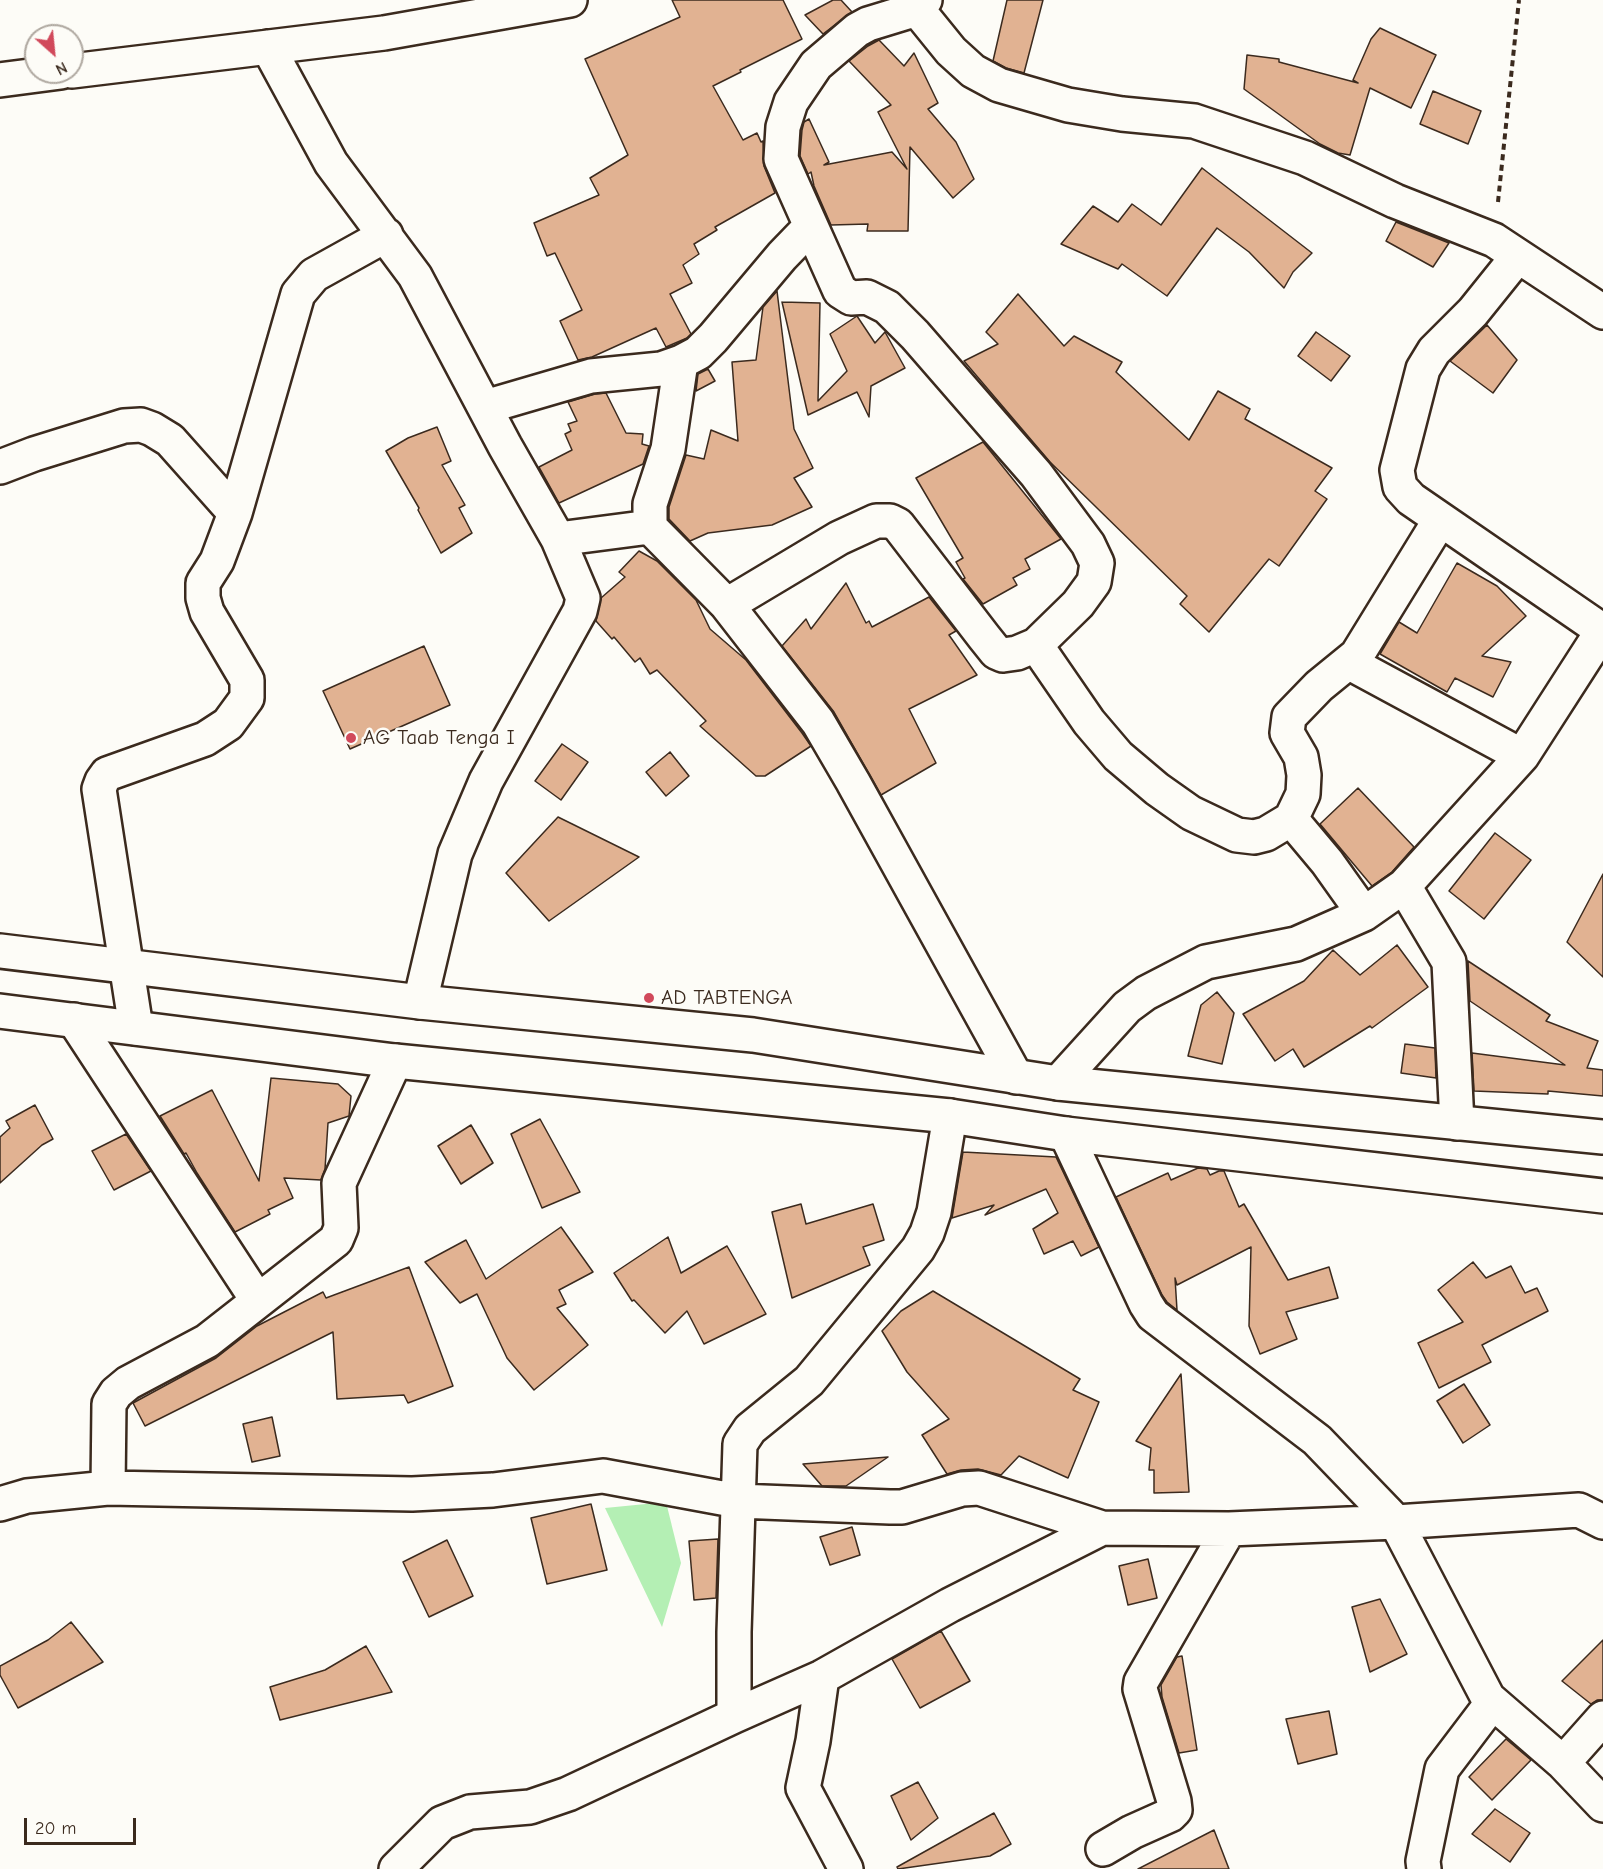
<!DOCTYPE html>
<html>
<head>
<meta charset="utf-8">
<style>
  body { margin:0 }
  #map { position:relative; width:1603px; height:1869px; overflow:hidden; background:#fdfcf7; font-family:"Comic Neue",sans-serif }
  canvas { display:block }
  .north { position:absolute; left:24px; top:24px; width:60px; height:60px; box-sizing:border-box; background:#fdfcf7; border:2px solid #afa8a0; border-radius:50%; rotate:153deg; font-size:16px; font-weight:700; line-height:24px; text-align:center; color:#3b2a1e }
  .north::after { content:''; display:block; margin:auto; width:21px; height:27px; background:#d1495b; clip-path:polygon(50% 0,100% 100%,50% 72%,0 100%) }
  .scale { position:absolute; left:24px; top:1818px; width:112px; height:27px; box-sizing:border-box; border:3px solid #3b2a1e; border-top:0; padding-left:8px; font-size:18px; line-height:21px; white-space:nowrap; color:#3b2a1e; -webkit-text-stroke:4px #fdfcf7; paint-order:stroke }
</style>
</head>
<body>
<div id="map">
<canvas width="1603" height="1869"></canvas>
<div class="north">N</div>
<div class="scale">20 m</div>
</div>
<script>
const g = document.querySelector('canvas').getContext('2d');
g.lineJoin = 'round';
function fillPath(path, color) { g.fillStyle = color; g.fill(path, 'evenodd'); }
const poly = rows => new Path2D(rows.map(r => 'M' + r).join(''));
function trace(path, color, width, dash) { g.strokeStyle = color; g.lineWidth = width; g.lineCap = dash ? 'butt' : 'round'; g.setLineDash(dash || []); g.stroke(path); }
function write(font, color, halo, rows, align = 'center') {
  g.font = font + ' "Comic Neue",sans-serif'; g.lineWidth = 5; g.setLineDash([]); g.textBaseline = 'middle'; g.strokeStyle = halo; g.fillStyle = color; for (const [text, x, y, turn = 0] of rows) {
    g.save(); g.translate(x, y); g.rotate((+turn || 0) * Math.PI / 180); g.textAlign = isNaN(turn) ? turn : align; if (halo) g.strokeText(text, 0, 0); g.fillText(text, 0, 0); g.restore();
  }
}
fillPath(poly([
  [666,1502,681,1563,662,1627,605,1508]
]), '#b4efb4');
const building = poly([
  [672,0,783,0,802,39,740,70,741,72,713,86,743,140,757,133,761,142,763,141,764,166,775,193,715,227,717,230,694,244,699,254,683,265,692,283,670,294,691,334,687,338,666,347,656,328,592,357,578,360,560,321,582,310,555,253,547,256,534,223,599,195,590,178,628,155,585,59,680,17,672,0],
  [833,0,841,0,852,12,823,34,805,15,833,0],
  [1007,0,1043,0,1024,73,1006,68,993,61,1007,0],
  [1380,28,1436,55,1411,108,1370,88,1350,155,1338,153,1320,144,1244,89,1247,55,1279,59,1279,62,1358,83,1353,80,1371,39,1380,28],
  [879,40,904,66,914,53,938,103,928,109,956,142,974,179,953,198,910,147,908,231,867,231,868,224,831,225,814,186,811,172,808,174,800,156,802,130,804,122,809,119,829,162,824,165,892,152,907,169,878,112,891,105,849,61,868,46,879,40],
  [1433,91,1481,111,1468,144,1420,124,1433,91],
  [1202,168,1312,253,1293,272,1284,288,1249,252,1217,228,1167,296,1122,264,1118,269,1061,244,1093,206,1118,222,1132,204,1161,225,1202,168],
  [1396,222,1449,243,1433,267,1386,241,1396,222],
  [777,291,794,429,813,468,794,478,812,507,772,525,708,533,690,541,669,519,669,507,686,455,704,459,711,430,738,441,732,362,756,360,763,307,777,291],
  [1018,294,1064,346,1074,336,1122,362,1116,372,1189,440,1218,391,1250,409,1245,419,1332,468,1315,491,1327,499,1279,566,1269,559,1209,632,1180,604,1187,596,1050,462,964,361,998,344,986,332,1018,294],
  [782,302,820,303,818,401,847,371,830,334,857,316,875,343,885,332,905,368,871,386,869,417,857,392,808,415,782,302],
  [1487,325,1517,360,1493,393,1450,361,1487,325],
  [1316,332,1350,356,1331,381,1298,356,1316,332],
  [708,369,715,381,696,391,698,374,708,369],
  [606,393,626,433,643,434,642,444,649,446,643,464,559,503,539,467,572,450,565,434,571,431,568,424,577,421,568,402,595,394,606,393],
  [437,427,451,461,442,465,465,505,459,508,472,533,441,553,418,510,419,508,386,451,408,438,437,427],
  [983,442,1061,539,1025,559,1030,569,1013,578,1017,585,983,604,963,579,965,578,956,562,963,558,916,478,983,442],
  [639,551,657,561,696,600,710,629,746,660,802,733,811,746,765,776,756,776,700,726,706,721,657,670,650,674,640,658,635,662,614,637,612,639,596,621,601,598,625,577,619,572,639,551],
  [1457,563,1497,586,1526,616,1482,656,1511,662,1493,697,1455,678,1447,692,1380,654,1399,622,1417,633,1457,563],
  [846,583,866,623,869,621,872,627,929,597,956,631,949,635,977,675,909,709,936,763,881,795,834,712,782,646,806,619,811,629,846,583],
  [424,646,450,705,350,749,323,691,424,646],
  [562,744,588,762,561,800,535,781,562,744],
  [670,752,689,776,666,796,646,772,670,752],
  [1358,788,1414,847,1392,872,1372,886,1320,824,1358,788],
  [558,817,639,857,549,921,506,873,558,817],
  [1495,833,1531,860,1484,919,1449,891,1495,833],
  [1603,874,1603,977,1567,942,1603,874],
  [1397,945,1428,987,1372,1028,1370,1026,1304,1067,1293,1049,1275,1061,1243,1014,1304,981,1333,950,1360,975,1397,945],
  [1468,961,1550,1015,1546,1021,1598,1041,1587,1068,1603,1070,1603,1096,1548,1091,1548,1094,1474,1091,1472,1053,1565,1065,1470,1001,1468,961],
  [1217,992,1234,1013,1222,1064,1188,1056,1201,1005,1217,992],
  [1405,1044,1435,1048,1436,1078,1401,1073,1405,1044],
  [271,1078,338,1084,351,1096,349,1116,328,1123,325,1169,321,1180,284,1178,293,1198,268,1210,270,1214,235,1232,197,1173,186,1153,184,1154,160,1116,212,1090,259,1181,271,1078],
  [35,1105,53,1139,42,1145,0,1183,0,1137,10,1128,6,1121,35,1105],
  [540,1119,580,1192,542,1208,511,1134,540,1119],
  [471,1125,493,1163,461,1184,438,1146,471,1125],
  [126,1134,151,1171,114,1190,92,1151,126,1134],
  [963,1152,1056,1157,1099,1247,1081,1256,1073,1241,1044,1254,1033,1229,1058,1213,1046,1189,985,1215,994,1205,952,1218,963,1152],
  [1198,1168,1207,1169,1210,1175,1219,1171,1224,1171,1239,1207,1244,1204,1288,1280,1329,1267,1338,1298,1286,1312,1297,1339,1260,1354,1249,1326,1251,1247,1177,1285,1175,1278,1177,1310,1167,1302,1162,1295,1116,1197,1168,1173,1171,1180,1198,1168],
  [801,1204,806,1224,873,1204,884,1240,863,1247,870,1265,792,1298,772,1212,801,1204],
  [561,1227,593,1272,559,1290,566,1304,557,1308,588,1345,534,1390,507,1358,477,1294,460,1303,425,1262,466,1240,486,1279,561,1227],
  [668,1237,681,1273,727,1246,766,1314,704,1344,687,1311,665,1333,634,1300,632,1301,614,1273,668,1237],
  [1473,1262,1486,1278,1511,1266,1525,1293,1537,1288,1548,1311,1482,1345,1491,1362,1439,1388,1418,1343,1463,1322,1438,1290,1473,1262],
  [409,1267,453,1386,408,1403,404,1395,337,1399,333,1332,145,1426,133,1403,216,1358,257,1326,323,1292,326,1298,409,1267],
  [933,1291,1080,1379,1073,1390,1099,1402,1068,1478,1019,1456,1001,1475,978,1469,961,1470,947,1474,922,1435,949,1419,907,1372,882,1331,901,1311,933,1291],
  [1181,1374,1189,1492,1154,1493,1154,1470,1149,1470,1151,1448,1136,1441,1181,1374],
  [1464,1384,1490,1425,1463,1443,1437,1401,1464,1384],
  [272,1417,280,1456,252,1462,243,1424,272,1417],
  [888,1457,846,1486,822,1486,803,1464,888,1457],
  [591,1504,607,1570,547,1584,531,1518,591,1504],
  [852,1527,860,1555,830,1565,820,1537,852,1527],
  [718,1539,716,1598,694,1600,689,1541,718,1539],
  [447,1540,473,1596,429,1617,403,1562,447,1540],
  [1148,1559,1157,1598,1128,1605,1119,1566,1148,1559],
  [1380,1599,1407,1654,1370,1672,1352,1607,1380,1599],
  [71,1622,103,1662,18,1708,0,1675,0,1666,48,1640,71,1622],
  [941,1631,970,1681,920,1708,892,1659,941,1631],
  [1603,1640,1603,1700,1597,1700,1591,1704,1562,1681,1603,1640],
  [366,1646,392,1692,280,1720,270,1687,325,1670,366,1646],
  [1182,1656,1197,1750,1179,1753,1162,1697,1161,1685,1177,1657,1182,1656],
  [1329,1711,1337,1754,1298,1764,1286,1719,1329,1711],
  [1506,1739,1531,1760,1492,1800,1469,1777,1506,1739],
  [918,1782,938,1818,911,1840,891,1796,918,1782],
  [1495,1809,1530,1833,1510,1862,1472,1834,1495,1809],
  [994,1813,1011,1844,990,1856,898,1869,897,1867,994,1813],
  [1214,1830,1229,1869,1138,1869,1214,1830]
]);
fillPath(building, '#e1b292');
trace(building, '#3b2a1e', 1.5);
const street = poly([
  [917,9,951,51,973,71,999,85,1068,105,1122,114,1194,121,1305,158,1395,201,1494,240,1603,312],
  [268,47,331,163,415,276,505,446,558,539,583,598,580,611,486,781,455,854,420,1002],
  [72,71,384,33,570,0],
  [0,80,61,72],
  [1518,256,1473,312,1434,351,1423,369,1397,470,1400,487,1411,499,1603,631],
  [485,407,591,376,661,369,681,362,698,353,713,338,782,256,811,226],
  [0,467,34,454,124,426,141,425,152,429,170,440,235,513],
  [1440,520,1357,655,1357,662,1359,668,1522,756],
  [650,527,650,504,668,449,681,362],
  [558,539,650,527,727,605,818,722,853,782,1016,1077],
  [727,605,839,538,876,521,890,521,898,525,984,637,996,652,1003,655,1017,653,1036,645,1078,604,1094,582,1097,563,1088,544,1036,474,1008,442,915,335,887,307,867,297,851,298,840,291,781,159,783,127,791,102,816,65,857,30,868,24,917,9,925,0],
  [1036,645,1089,722,1118,756,1157,789,1191,813,1237,835,1254,837,1266,834,1291,819,1303,794,1304,775,1301,757,1287,733,1289,717,1319,686,1357,655],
  [1291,819,1327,862,1364,914],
  [1404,886,1449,962,1457,1123],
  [74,1020,258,1301],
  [136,1028,99,789,102,781,107,774,205,739,228,724,247,698,247,680,207,612,203,598,203,583,217,561,235,513,298,294,314,275,386,235],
  [1058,1083,1127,1007,1146,993,1206,962,1296,944,1364,914,1404,886,1522,756,1603,630],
  [1066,1134,1146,1304,1153,1315,1317,1440,1396,1522,1488,1698,1563,1763,1603,1805],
  [108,1488,109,1404,116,1393,128,1383,207,1341,336,1240,341,1228,339,1183,395,1061],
  [0,1504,27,1496,108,1488,412,1494,493,1490,603,1476,738,1501,890,1507,902,1507,962,1489,979,1488,1102,1528,1229,1529,1396,1522,1579,1510,1603,1522],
  [822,1677,813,1741,803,1788,846,1869],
  [734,1716,734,1632,740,1444,750,1429,809,1381,918,1249,927,1233,934,1212,950,1116],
  [1563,1763,1603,1718],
  [1103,1849,1132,1832,1170,1815,1175,1810,1174,1801,1140,1689,1141,1682,1229,1529],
  [396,1869,442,1823,470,1812,530,1807,568,1794,734,1716,822,1677,950,1605,1102,1528],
  [1424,1869,1423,1861,1442,1769,1492,1703]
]);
const secondary = poly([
  [0,951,420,1002,753,1035,1058,1083,1603,1137],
  [0,1011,395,1061,950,1116,1066,1134,1603,1196]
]);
trace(street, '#3b2a1e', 38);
trace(secondary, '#3b2a1e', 38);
trace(poly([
  [1498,202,1519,0]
]), '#3b2a1e', 4, [6, 4.5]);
trace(street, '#fdfcf7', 33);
trace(secondary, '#fdfcf7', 33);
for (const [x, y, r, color] of [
  [351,738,6,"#d1495b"],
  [649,998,6,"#d1495b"]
]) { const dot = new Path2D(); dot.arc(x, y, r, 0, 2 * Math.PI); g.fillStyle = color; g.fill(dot); trace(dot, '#fdfcf7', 2); }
write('21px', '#3b2a1e', '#fdfcf7', [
  ["AG Taab Tenga I",363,738],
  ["AD TABTENGA",661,998]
], 'left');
</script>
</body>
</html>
